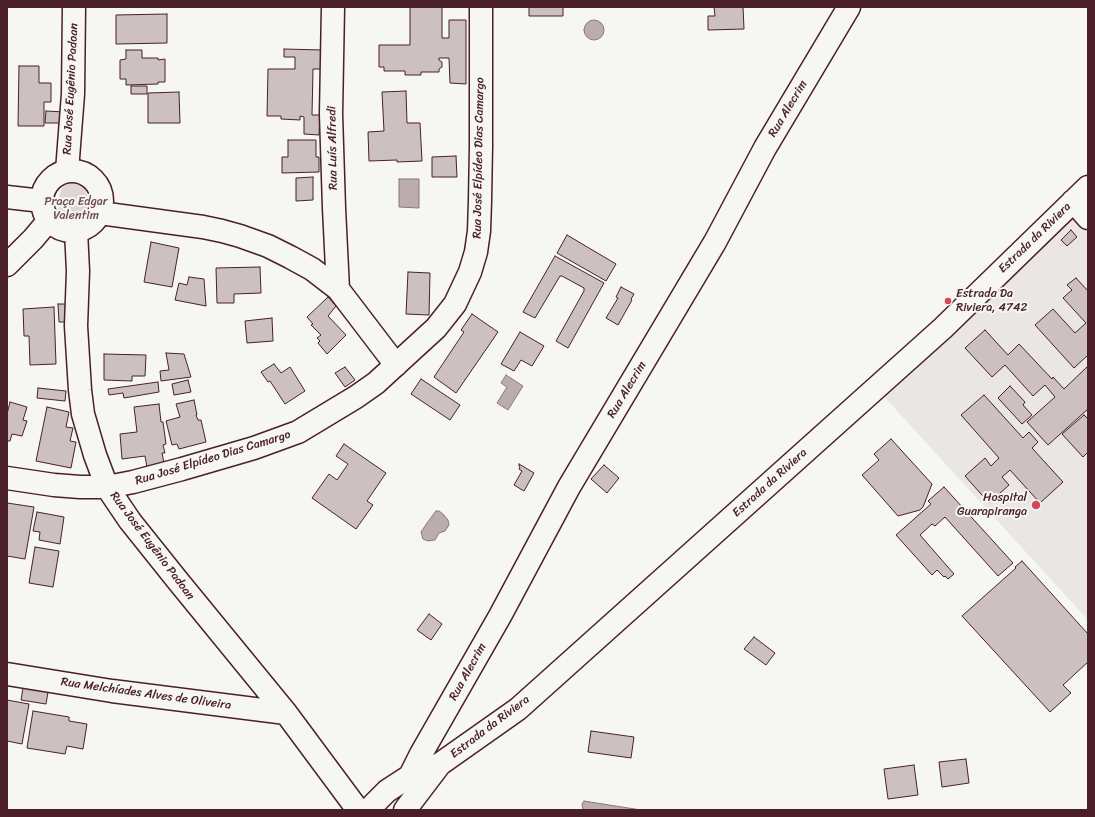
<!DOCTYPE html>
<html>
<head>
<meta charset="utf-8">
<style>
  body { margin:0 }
  #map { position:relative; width:1095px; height:817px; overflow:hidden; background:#f6f6f2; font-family:Sriracha,sans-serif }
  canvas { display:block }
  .frame { position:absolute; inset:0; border:8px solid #4a1f2b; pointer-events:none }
</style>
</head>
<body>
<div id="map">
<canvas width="1095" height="817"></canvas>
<div class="frame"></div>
</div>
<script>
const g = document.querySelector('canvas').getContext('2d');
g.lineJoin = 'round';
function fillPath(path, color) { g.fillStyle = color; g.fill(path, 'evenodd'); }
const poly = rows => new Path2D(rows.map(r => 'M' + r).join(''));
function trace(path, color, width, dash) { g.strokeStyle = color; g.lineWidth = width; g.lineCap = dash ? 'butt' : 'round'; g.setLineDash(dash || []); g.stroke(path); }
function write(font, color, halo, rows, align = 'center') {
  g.font = font + ' Sriracha,sans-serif'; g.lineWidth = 4; g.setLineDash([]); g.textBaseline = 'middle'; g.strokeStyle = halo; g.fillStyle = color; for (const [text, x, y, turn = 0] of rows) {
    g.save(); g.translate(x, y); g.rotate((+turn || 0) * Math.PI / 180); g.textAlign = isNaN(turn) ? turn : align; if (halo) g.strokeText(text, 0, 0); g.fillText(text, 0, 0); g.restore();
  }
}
fillPath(poly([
  [1088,197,1088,620,878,390]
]), '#e9e6e3');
fillPath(poly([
  [76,173,85,190,95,215,94,219,87,225,78,229,68,225,63,220,58,206,58,200,62,188,69,178]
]), '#ddd6d5');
const water = poly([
  '584 30a10 10 0 1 1 20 0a10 10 0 1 1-20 0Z',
  [399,179,419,179,419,208,399,207,399,179],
  [506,375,523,386,508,410,497,403,507,387,501,383,506,375],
  [436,511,439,511,443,514,448,520,449,525,445,531,439,533,435,540,428,541,423,539,421,532,427,523,436,511],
  [584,801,641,810,583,810,582,804,584,801]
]);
fillPath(water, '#bbadae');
trace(water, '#8e747a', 1);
const building = poly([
  [410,7,442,7,442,38,449,38,449,20,466,20,466,84,450,83,449,58,439,58,439,60,442,62,442,67,439,69,439,72,421,72,421,75,405,75,405,71,384,71,384,67,379,67,379,45,410,45,410,7],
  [529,7,563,7,563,16,529,16,529,7],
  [714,7,743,7,744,29,708,30,708,16,715,16,714,7],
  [167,14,167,43,116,44,116,15,167,14],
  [284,49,322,50,321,69,313,69,312,115,320,115,319,135,304,134,304,117,300,116,300,120,281,119,281,116,267,116,268,69,295,69,295,57,284,57,284,49],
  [126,50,142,50,142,58,158,58,158,60,165,59,165,82,158,82,158,84,126,85,126,79,120,79,120,60,126,59,126,50],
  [19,66,39,66,39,83,51,83,51,102,44,102,44,126,18,126,19,66],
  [131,86,147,86,147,94,131,94,131,86],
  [406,91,407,123,420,123,422,161,397,162,397,160,369,161,368,132,384,131,382,92,406,91],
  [179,92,180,123,148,123,148,93,179,92],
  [46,111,65,112,65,123,45,123,46,111],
  [288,140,316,140,316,157,319,157,319,172,282,173,282,157,288,157,288,140],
  [456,156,457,177,432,177,432,157,456,156],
  [313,177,313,200,296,201,296,178,313,177],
  [1071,230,1077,237,1067,246,1061,240,1071,230],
  [567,235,616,264,606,281,557,253,567,235],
  [151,242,179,248,172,287,144,282,151,242],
  [555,256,604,283,568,348,556,341,584,291,584,288,562,276,560,276,535,318,523,312,555,256],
  [260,267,261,293,234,294,234,303,217,303,216,268,260,267],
  [408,272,430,273,429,315,406,314,408,272],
  [189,277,204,279,206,306,175,300,179,283,187,285,189,277],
  [1076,278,1088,291,1088,355,1074,368,1035,325,1053,309,1075,333,1086,323,1063,298,1072,290,1067,285,1076,278],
  [621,287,634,294,631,299,632,300,618,325,606,318,618,298,616,297,621,287],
  [328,297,336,306,328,316,346,335,327,354,318,343,320,341,317,338,321,335,311,325,313,324,307,317,328,297],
  [58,304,67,304,68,322,59,322,58,304],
  [54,307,56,364,30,365,29,336,24,336,23,309,54,307],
  [472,314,498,332,456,393,434,377,464,332,461,330,472,314],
  [272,318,273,341,247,343,245,321,272,318],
  [985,330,1008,355,1019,344,1052,379,1053,377,1064,389,1088,366,1088,409,1048,445,1027,422,1055,397,1045,385,1033,396,1005,365,992,377,965,348,985,330],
  [520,332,544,346,532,366,521,360,514,371,501,364,520,332],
  [166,353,184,354,191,377,161,381,160,371,169,370,166,353],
  [104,354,146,355,145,376,132,376,132,381,104,380,104,354],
  [274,364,281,373,290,367,305,391,285,404,270,381,268,382,261,372,274,364],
  [345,367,355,380,345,387,335,373,345,367],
  [421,379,460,405,450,420,411,394,421,379],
  [188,380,191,392,174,395,172,384,188,380],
  [158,382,159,392,124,398,123,393,109,395,108,389,158,382],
  [1010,386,1025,402,1023,405,1032,415,1022,424,998,398,1010,386],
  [38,388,66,391,65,401,37,398,38,388],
  [984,395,1023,438,1029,432,1038,442,1032,448,1063,482,1040,503,1010,470,1002,477,1009,485,989,503,965,476,985,458,991,466,999,458,961,415,984,395],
  [194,400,197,415,196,415,198,420,201,420,206,442,179,449,177,444,172,445,166,421,180,417,176,404,194,400],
  [10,402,27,407,23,420,27,421,22,436,12,434,10,441,7,441,7,414,10,402],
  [159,404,161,422,163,422,166,444,163,445,165,453,162,453,164,463,148,473,145,456,122,459,120,434,137,432,134,407,159,404],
  [47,407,69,412,66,427,73,428,70,441,76,442,71,468,36,461,47,407],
  [1084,415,1088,419,1088,452,1083,457,1062,434,1084,415],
  [891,439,932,484,923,507,920,510,898,516,862,475,879,460,874,454,891,439],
  [344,444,386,473,367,501,373,505,356,529,312,498,329,474,337,480,348,464,336,456,344,444],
  [519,464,534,473,524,491,514,485,522,471,519,469,520,467,519,466,519,464],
  [604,465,619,478,607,493,591,479,604,465],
  [944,487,1013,563,998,576,945,517,935,526,932,524,920,535,954,574,948,579,945,576,944,577,937,570,932,575,896,535,931,504,928,501,944,487],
  [7,503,34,507,25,559,7,556,7,503],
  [37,512,64,517,60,544,39,540,40,532,33,531,37,512],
  [35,547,59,551,53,587,29,583,35,547],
  [1022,561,1088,634,1088,662,1063,685,1071,693,1050,712,962,616,1016,568,1015,567,1022,561],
  [429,614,442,624,431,640,417,630,429,614],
  [754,637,775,653,766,665,744,649,754,637],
  [23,688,48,692,46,704,21,700,23,688],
  [7,700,29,704,22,744,7,741,7,700],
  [33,711,69,717,69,721,87,724,83,749,67,746,65,754,27,748,33,711],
  [591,731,634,737,631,758,588,752,591,731],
  [966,759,969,783,942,787,939,762,966,759],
  [914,765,918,795,888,799,884,769,914,765]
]);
fillPath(building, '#ccc1c0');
trace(building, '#4a1f2b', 1);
const minor = poly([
  [333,7,331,114,334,208,338,289],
  '42 201a30 30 0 1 1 60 0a30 30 0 1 1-60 0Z',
  [67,171,73,94,74,7],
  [7,197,42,201],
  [1073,201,1088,218],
  [100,213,203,227,222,231,240,236,268,246,290,257,312,269,338,289,396,365],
  [76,231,78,271,76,326,80,390,83,414,95,455,107,487,130,521,178,581,286,713,358,810],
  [7,265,33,239,49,220],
  [7,478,54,485,80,487,107,487,133,482,182,469,254,448,298,432,356,397,376,383,436,328,455,304,470,272,476,252,479,231,480,201,481,146,481,7],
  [7,674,112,691,286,713],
  [410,776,421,754,500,616,569,487,715,242,765,148,849,7],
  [372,806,387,791,410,776,440,764,518,709,943,328,1088,187],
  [405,810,440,764]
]);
trace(minor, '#4a1f2b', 25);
trace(minor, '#f6f6f2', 22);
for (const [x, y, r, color] of [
  [948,301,4,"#d1495b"],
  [1036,505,5,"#d1495b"]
]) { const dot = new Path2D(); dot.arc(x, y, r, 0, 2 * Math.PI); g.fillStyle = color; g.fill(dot); trace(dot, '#f6f6f2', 1.5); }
write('12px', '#4a1f2b', '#f6f6f2', [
  ["Rua José Eugênio Padoan",71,89,-87],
  ["Rua Alecrim",788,109,-59],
  ["Rua Luís Alfredi",333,148,-91],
  ["Rua José Elpídeo Dias Camargo",479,158,-89],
  ["Estrada da Riviera",1035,238,-44],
  ["Rua Alecrim",627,390,-59],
  ["Rua José Elpídeo Dias Camargo",213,458,-17],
  ["Estrada da Riviera",770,483,-42],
  ["Rua José Eugênio Padoan",152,546,53],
  ["Rua Alecrim",468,672,-61],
  ["Rua Melchíades Alves de Oliveira",146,694,8],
  ["Estrada da Riviera",490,727,-37]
]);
write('12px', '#6f4d56', '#f6f6f2', [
  ["Praça Edgar",76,202],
  ["Valentim",76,216]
]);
write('12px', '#4a1f2b', '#f6f6f2', [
  ["Estrada Da",956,294],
  ["Riviera, 4742",956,308],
  ["Hospital",1027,498,"right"],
  ["Guarapiranga",1027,512,"right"]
], 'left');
</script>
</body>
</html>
